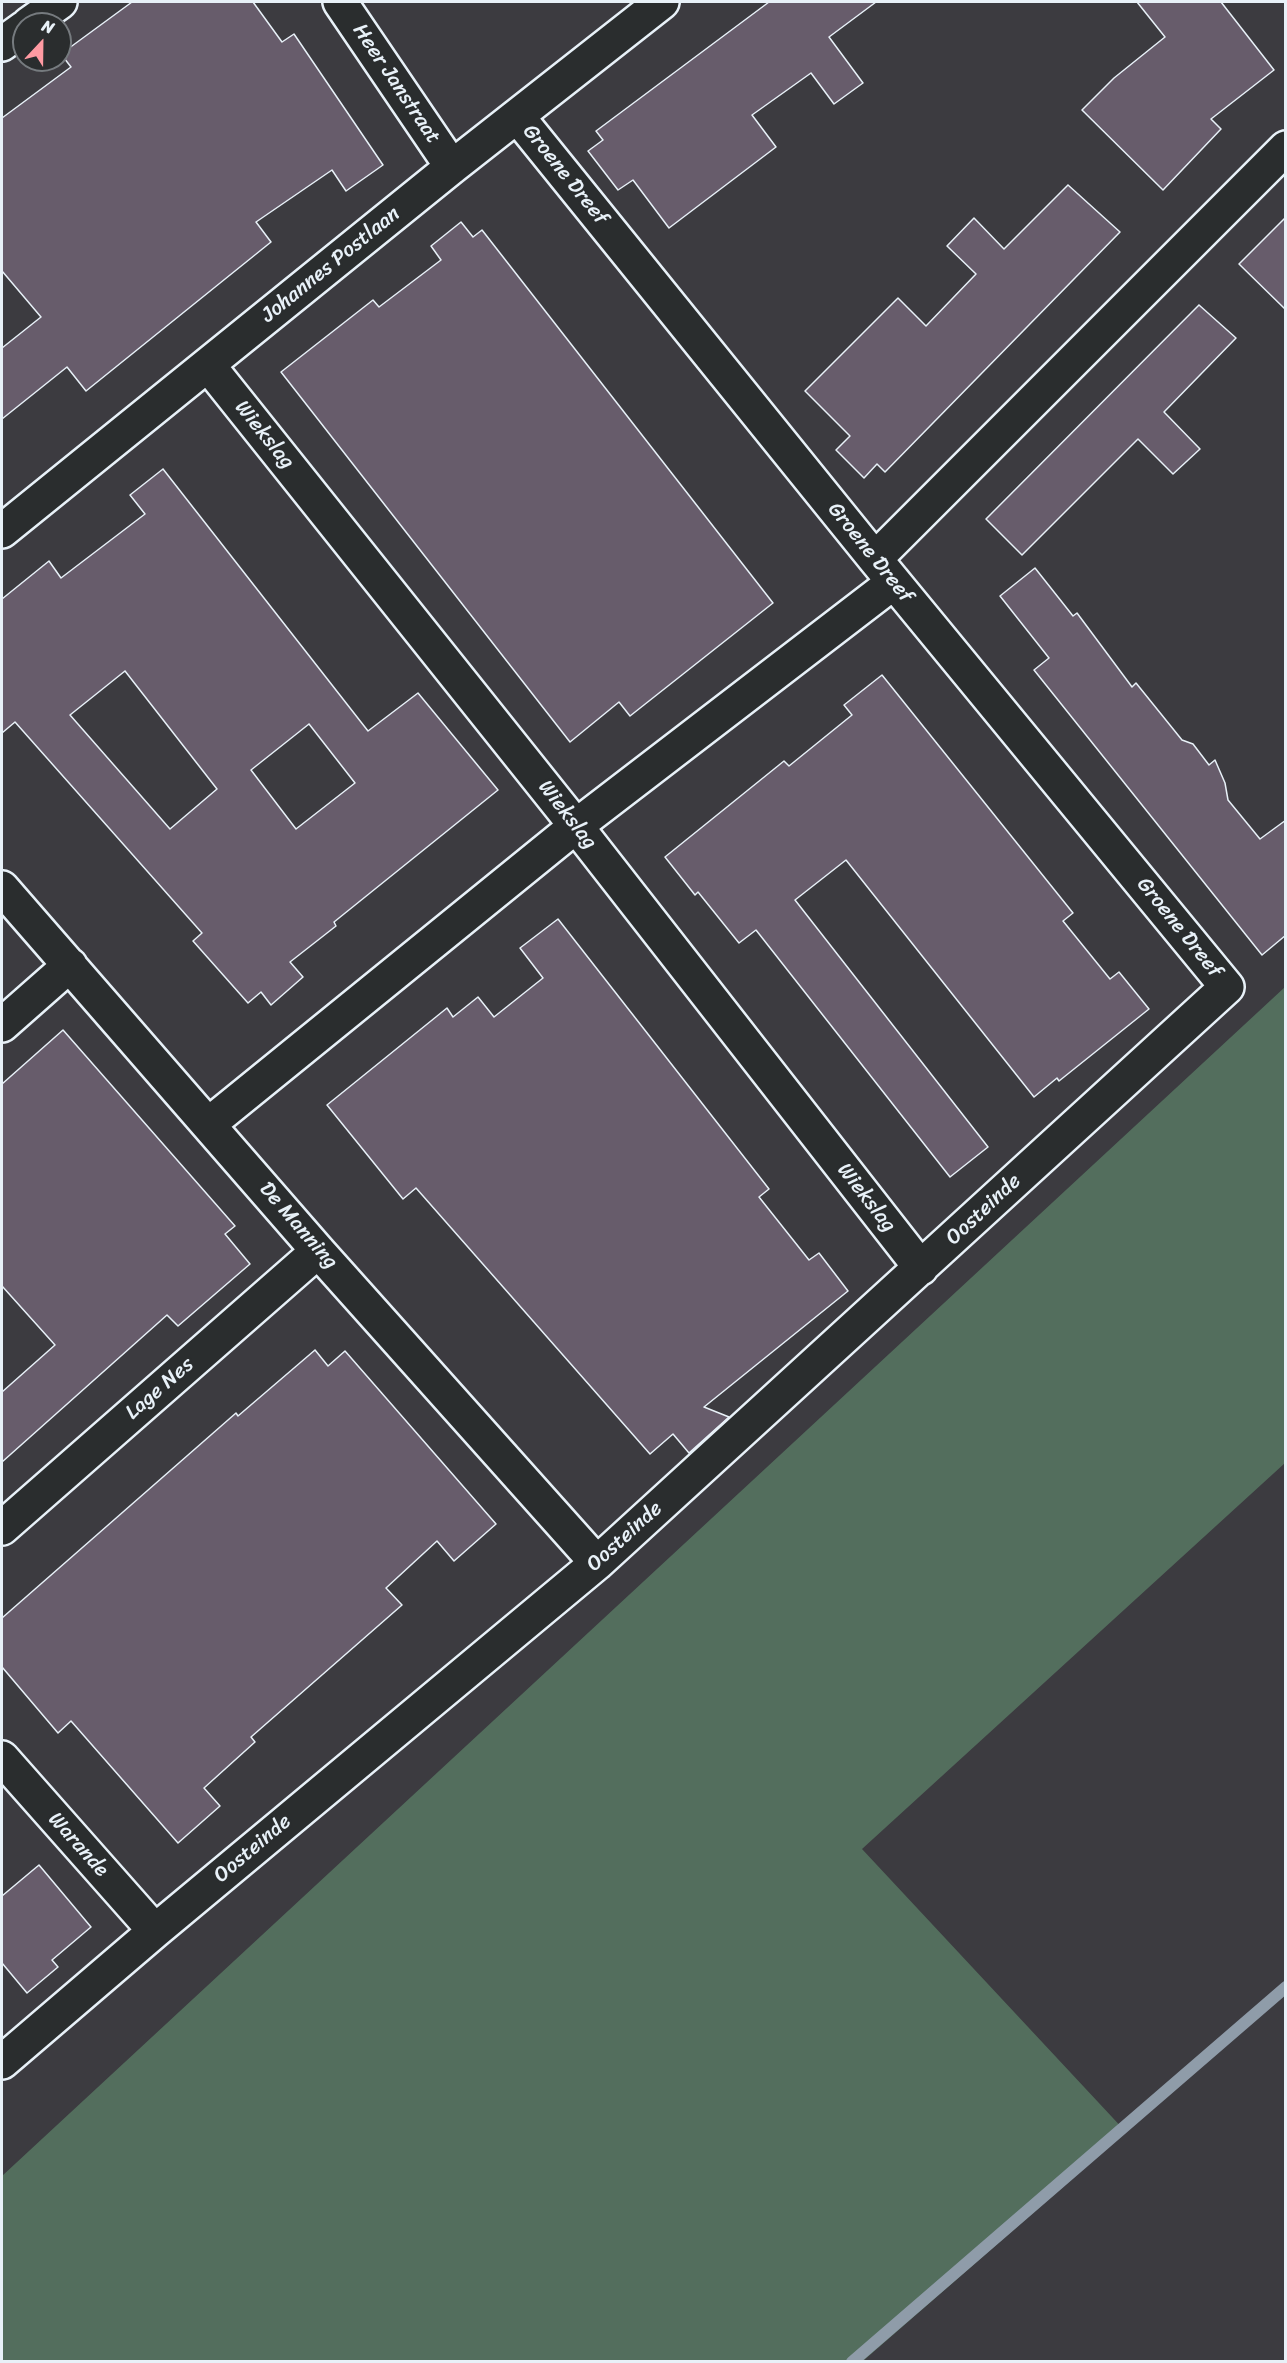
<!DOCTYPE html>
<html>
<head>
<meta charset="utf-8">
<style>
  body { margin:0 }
  #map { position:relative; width:1287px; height:2363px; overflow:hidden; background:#3c3b40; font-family:Sriracha,sans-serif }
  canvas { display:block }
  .frame { position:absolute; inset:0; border:3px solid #e8f1f8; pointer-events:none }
  .north { position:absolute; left:12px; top:12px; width:60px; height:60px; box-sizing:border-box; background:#2a2d2e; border:2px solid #767b7f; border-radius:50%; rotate:22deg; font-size:16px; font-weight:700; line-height:24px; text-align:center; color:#e8f1f8 }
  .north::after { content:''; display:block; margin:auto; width:21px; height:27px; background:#ff9aa2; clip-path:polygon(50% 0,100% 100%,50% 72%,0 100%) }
</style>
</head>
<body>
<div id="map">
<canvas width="1287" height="2363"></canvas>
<div class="frame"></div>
<div class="north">N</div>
</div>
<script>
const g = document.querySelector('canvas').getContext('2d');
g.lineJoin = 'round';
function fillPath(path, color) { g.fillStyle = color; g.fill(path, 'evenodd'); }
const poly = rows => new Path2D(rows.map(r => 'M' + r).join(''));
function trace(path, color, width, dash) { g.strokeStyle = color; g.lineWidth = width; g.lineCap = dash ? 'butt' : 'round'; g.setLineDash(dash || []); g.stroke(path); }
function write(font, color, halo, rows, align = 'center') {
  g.font = font + ' Sriracha,sans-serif'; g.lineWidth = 4.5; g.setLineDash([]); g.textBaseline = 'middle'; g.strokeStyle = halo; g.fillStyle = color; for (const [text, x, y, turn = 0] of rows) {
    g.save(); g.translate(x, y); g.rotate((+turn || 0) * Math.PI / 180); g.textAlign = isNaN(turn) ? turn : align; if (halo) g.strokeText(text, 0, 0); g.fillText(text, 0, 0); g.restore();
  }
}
fillPath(poly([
  [1285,987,1285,1463,862,1849,1126,2132,863,2361,2,2361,2,2176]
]), '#536e5d');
trace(poly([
  [852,2362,1286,1987]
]), '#8f9ca9', 12);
const building = poly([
  [132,2,253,2,282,42,294,34,383,165,346,191,332,170,256,222,271,242,86,391,67,367,2,419,2,348,41,317,2,271,2,118,71,67,61,54,132,2],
  [769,2,876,2,829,37,863,83,834,104,811,73,752,115,776,147,669,228,633,180,618,190,588,151,603,140,596,131,769,2],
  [1137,2,1221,2,1274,70,1211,119,1221,129,1163,190,1082,110,1114,78,1165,37,1137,2],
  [1068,185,1120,232,885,472,877,464,864,478,836,450,850,436,805,391,898,298,926,326,976,274,947,246,974,218,1004,249,1068,185],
  [1286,217,1286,310,1239,264,1286,217],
  [461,222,473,237,482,230,773,603,630,716,619,702,570,742,281,372,373,300,379,307,441,260,431,246,461,222],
  [1199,305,1236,338,1164,412,1200,449,1173,474,1138,439,1022,555,986,519,1199,305],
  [163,469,368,731,418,693,498,790,334,922,336,926,290,962,303,977,271,1005,261,992,248,1003,193,941,202,933,15,722,2,733,2,599,49,561,61,578,145,514,130,495,163,469],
  [125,671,217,789,170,829,70,715,125,671],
  [309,724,355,783,296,829,251,770,309,724],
  [1035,568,1073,616,1077,613,1132,687,1136,683,1182,740,1193,744,1209,765,1215,760,1225,783,1228,800,1260,839,1286,820,1286,935,1262,955,1034,670,1049,658,1000,596,1035,568],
  [882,675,1073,913,1063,921,1110,979,1119,972,1149,1009,1059,1081,1057,1078,1034,1097,846,860,795,900,988,1147,950,1177,756,930,739,943,698,892,695,895,665,857,784,761,789,766,852,715,844,705,882,675],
  [558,919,769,1189,759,1197,809,1260,819,1253,848,1291,704,1407,729,1417,689,1453,673,1434,650,1454,416,1188,403,1199,327,1105,447,1008,453,1017,478,997,494,1017,543,978,520,948,558,919],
  [63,1030,235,1226,225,1234,250,1264,178,1326,167,1315,2,1462,2,1392,55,1345,2,1286,2,1084,63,1030],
  [315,1350,328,1366,345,1351,496,1524,454,1561,437,1541,386,1588,402,1605,251,1737,255,1742,204,1788,220,1806,178,1843,71,1721,58,1733,2,1667,2,1618,236,1413,238,1416,315,1350],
  [39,1865,91,1927,52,1960,58,1967,27,1993,2,1963,2,1896,39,1865]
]);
fillPath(building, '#675c6b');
trace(building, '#e8f1f8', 1.5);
const minor = poly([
  [340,2,452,167],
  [29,24,60,2],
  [2,44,24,28],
  [208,365,576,826,921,1268],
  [2,531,452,167,662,2],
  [875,559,1286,148],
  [2,888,318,1251,597,1563],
  [2,1025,70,965],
  [209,1124,576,826,894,582],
  [2,1528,318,1251],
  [2,1758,155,1931],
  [2,2062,155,1931,597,1563,1227,987,875,559,517,116]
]);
trace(minor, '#e8f1f8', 38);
trace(minor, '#2a2d2e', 33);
write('21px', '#e8f1f8', '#2a2d2e', [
  ["Heer Janstraat",396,84,56],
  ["Groene Dreef",565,175,51],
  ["Johannes Postlaan",331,265,-39],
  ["Wiekslag",264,435,51],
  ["Groene Dreef",870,553,51],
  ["Wiekslag",567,815,52],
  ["Groene Dreef",1179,928,51],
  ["Wiekslag",866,1198,52],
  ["Oosteinde",984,1210,-43],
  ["De Manning",298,1226,49],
  ["Lage Nes",160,1389,-41],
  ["Oosteinde",625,1537,-42],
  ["Warande",78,1845,48],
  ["Oosteinde",253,1849,-40]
]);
</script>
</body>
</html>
